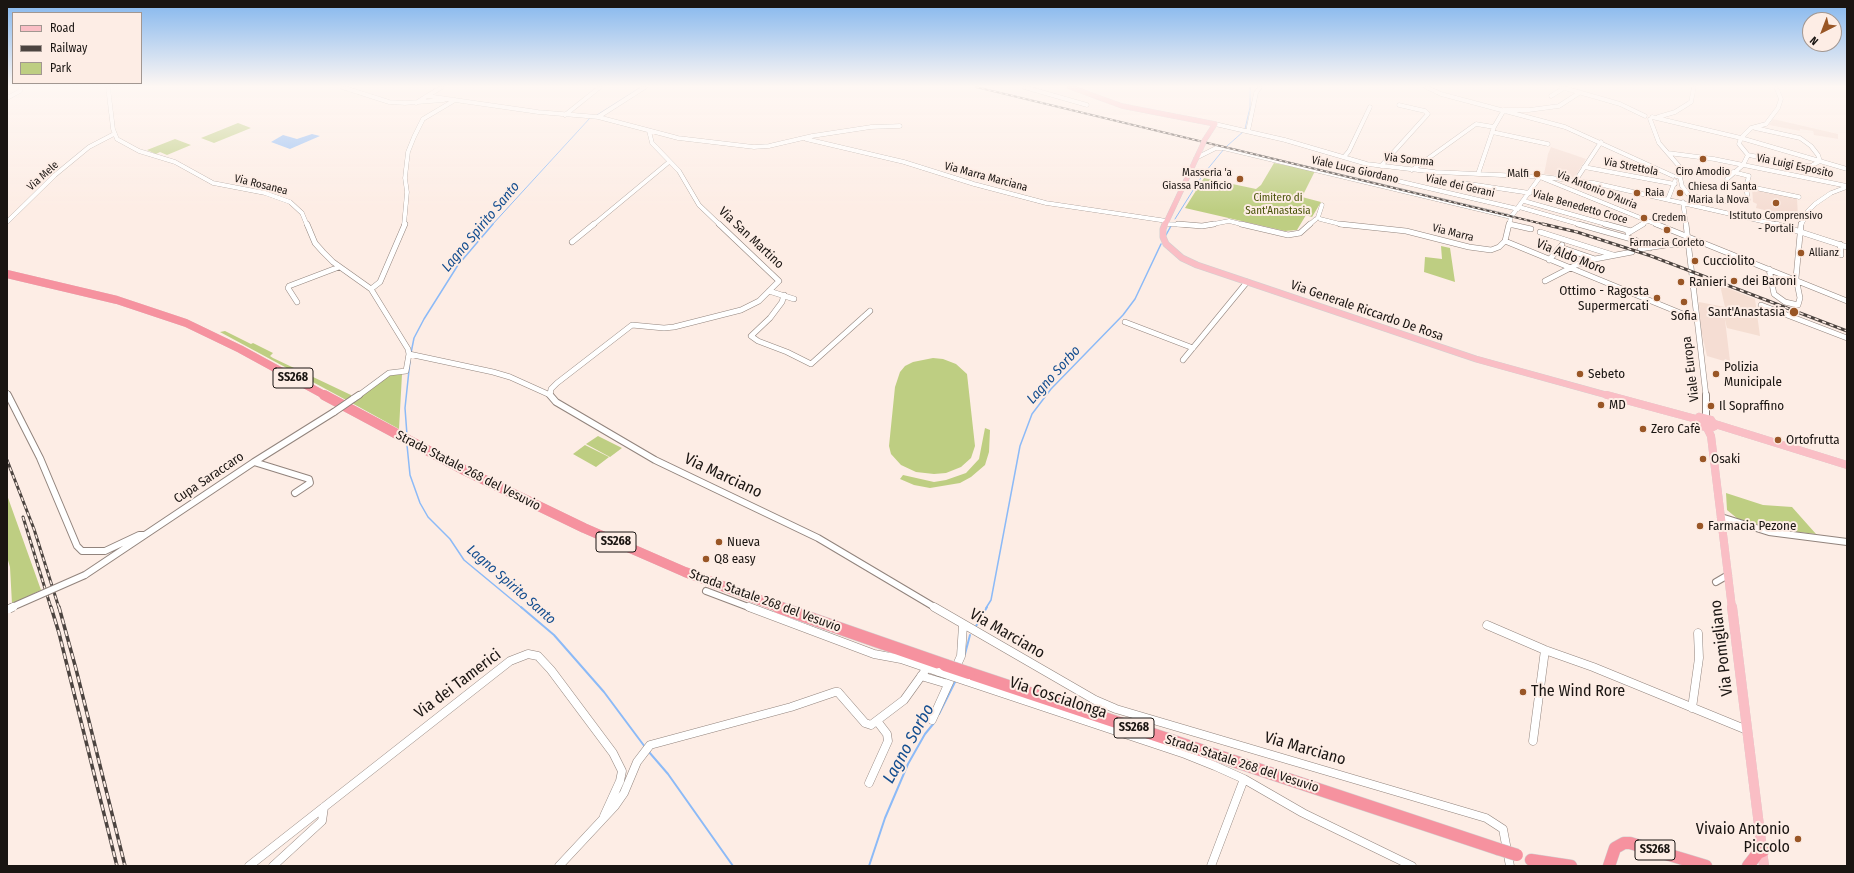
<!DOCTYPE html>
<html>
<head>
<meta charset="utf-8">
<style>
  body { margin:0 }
  #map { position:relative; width:1854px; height:873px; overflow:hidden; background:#fdede5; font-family:"Fira Sans Condensed",sans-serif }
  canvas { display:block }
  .frame { position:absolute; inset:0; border:8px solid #1a1512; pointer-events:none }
  .legend { position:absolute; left:12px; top:12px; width:130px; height:72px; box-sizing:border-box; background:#fdede5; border:1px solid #a29791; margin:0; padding:5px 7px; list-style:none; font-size:12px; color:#1a1512 }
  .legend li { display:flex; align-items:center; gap:8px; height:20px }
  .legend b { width:20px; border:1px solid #a29791 }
  .north { position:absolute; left:1802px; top:12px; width:40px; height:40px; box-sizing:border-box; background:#fdede5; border:1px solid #a29791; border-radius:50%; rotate:222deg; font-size:11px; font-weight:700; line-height:16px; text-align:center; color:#1a1512 }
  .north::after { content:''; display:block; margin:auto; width:14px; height:18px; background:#995626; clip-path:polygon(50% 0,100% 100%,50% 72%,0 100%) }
</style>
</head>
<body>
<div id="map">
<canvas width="1854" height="873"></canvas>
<div class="frame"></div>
<ul class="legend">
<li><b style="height:5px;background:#fabec5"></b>Road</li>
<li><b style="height:5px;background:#4c4440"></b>Railway</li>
<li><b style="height:11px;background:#bece82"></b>Park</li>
</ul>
<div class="north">N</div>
</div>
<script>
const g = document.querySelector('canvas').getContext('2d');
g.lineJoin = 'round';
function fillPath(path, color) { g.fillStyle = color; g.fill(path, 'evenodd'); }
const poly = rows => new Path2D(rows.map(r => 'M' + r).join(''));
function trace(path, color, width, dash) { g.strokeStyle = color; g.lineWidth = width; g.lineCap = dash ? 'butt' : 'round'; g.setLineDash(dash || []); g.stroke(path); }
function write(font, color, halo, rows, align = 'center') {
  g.font = font + ' "Fira Sans Condensed",sans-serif'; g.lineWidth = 4; g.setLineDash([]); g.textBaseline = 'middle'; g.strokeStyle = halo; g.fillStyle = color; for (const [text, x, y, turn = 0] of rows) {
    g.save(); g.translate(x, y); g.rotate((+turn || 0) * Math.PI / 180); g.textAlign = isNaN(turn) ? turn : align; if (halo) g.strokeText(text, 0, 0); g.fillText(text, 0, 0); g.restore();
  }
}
fillPath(poly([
  [1720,285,1755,299,1760,336,1727,328,1725,320,1720,315,1699,306,1699,302,1725,307]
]), '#f5ded2');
fillPath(poly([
  [1773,119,1838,134,1838,139,1814,135,1813,131,1800,129,1800,131,1769,125],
  [1551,147,1586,159,1574,178,1544,174,1548,154],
  [1752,187,1797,197,1798,218,1756,208,1757,204,1753,202],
  [1699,306,1713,311,1725,320,1730,361,1725,359,1724,361,1707,356,1701,330]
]), '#f5ddd3');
fillPath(poly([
  [238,123,251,128,214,143,201,138],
  [175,139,191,145,167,155,160,152,156,154,147,150],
  [1274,163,1315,171,1302,197,1321,202,1312,217,1306,215,1297,230,1285,231,1185,208,1204,178,1256,189,1261,185],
  [1441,246,1450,248,1455,282,1424,272,1425,257,1442,259],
  [225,331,251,344,253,343,273,353,270,356,273,358,351,395,352,397,348,401,220,332],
  [933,358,943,359,956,364,967,374,975,446,971,458,961,467,946,473,934,474,916,472,901,465,891,454,889,446,895,387,900,372,905,366,913,362],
  [402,374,399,429,350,402,388,375],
  [985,428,990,430,989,452,985,465,971,477,960,483,930,488,914,485,900,479,903,475,934,482,946,480,966,473,979,459],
  [598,436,622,448,610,457,586,444],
  [585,445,609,457,596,467,573,454],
  [1726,493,1763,505,1792,507,1816,534,1771,529,1738,519,1727,510],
  [7,495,41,590,12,604,10,567,7,557]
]), '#bece82');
fillPath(poly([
  [312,134,320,136,290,149,271,142,283,135,297,139]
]), '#8cbaf7');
trace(poly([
  [597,115,641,87],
  [1245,129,1250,107,1250,87],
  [1227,146,1244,131],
  [1175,219,1202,176,1224,149],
  [492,225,590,118]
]), '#8cbaf7', 1);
trace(poly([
  [1166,235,1172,224],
  [411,353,414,338,424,319,458,265,493,224],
  [407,435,405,408,410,361],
  [407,445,410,475,420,503,428,517,450,539,464,560,522,608],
  [986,608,991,600,1020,446,1032,414,1051,389,1123,315,1135,299,1161,244]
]), '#8cbaf7', 1.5);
trace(poly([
  [521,607,554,635,604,692,645,747],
  [975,628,987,607],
  [965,654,970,635],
  [939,714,956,680],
  [649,752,668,774,733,866],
  [869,866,885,818,908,764,925,734,934,723]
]), '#8cbaf7', 2);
const minorFar3 = poly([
  [108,87,113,129,117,139,139,151,175,162,213,183,265,193,290,202,302,213,307,225],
  [342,87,389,102,405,103,444,100],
  [1024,87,1087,105],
  [1426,87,1441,94,1565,127,1673,176],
  [1561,87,1620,104,1645,116],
  [427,96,442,87],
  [1551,96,1564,88],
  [7,98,20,91,21,87],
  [416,103,427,96,538,112,598,117,678,138,754,147,769,146,812,136,871,127,900,126],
  [565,115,600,87],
  [598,117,645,87],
  [1652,117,1741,138,1847,169],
  [1658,117,1675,112,1691,102,1694,87],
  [1650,119,1659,143,1679,166,1680,177],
  [1215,124,1285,140,1367,164,1435,172,1544,177,1594,183,1779,225],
  [1755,128,1800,138,1811,146,1818,155,1820,161],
  [649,131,652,143,679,171,699,205,720,225],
  [1248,131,1256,93,1260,87],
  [1492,132,1548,144],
  [806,139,904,162,974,184,1046,203,1167,221],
  [1668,153,1714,159,1847,186],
  [1748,155,1807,166,1811,166,1820,161],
  [1344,157,1349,151,1370,107],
  [1196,158,1216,148,1223,148,1511,217],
  [1381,166,1428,114,1425,111,1399,105],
  [1584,167,1675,184],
  [1412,170,1476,124,1494,127],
  [1478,174,1494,127,1504,110,1529,110,1559,106,1579,93],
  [1676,176,1680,177,1682,186,1691,198],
  [1542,178,1658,225],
  [1727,179,1743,165,1748,155,1739,144,1741,138,1751,128,1766,124,1778,108,1781,99,1776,87],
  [1576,180,1601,142],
  [1398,181,1518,209],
  [1463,183,1530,193],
  [1746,186,1799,197],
  [1690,196,1731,202,1748,200,1746,186,1749,176,1733,172],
  [1668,199,1675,181],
  [1524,201,1609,225],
  [1683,202,1686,225],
  [1519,207,1582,225],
  [1318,217,1322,205],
  [1320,219,1344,225],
  [7,222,55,175,89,147,114,134],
  [1166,224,1189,225],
  [1509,224,1513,225],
  [404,225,407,192,405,178,406,169,408,152,414,137,423,119,455,100],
  [593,225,669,162],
  [1208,225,1229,221,1245,225],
  [1309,225,1316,219],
  [1509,225,1511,217,1540,177],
  [1641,225,1647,221],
  [1801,225,1808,211,1815,204,1831,193,1847,187]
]);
const minorFar2 = poly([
  [307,224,315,243,323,252,333,262,371,289,408,349,409,354,406,371,389,373,358,396],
  [1178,224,1202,226,1214,224],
  [1241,224,1288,235,1300,233,1310,224],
  [1340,224,1406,231,1469,247,1491,250,1499,247,1505,241,1509,224],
  [1509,224,1531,229],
  [1578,224,1635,240,1650,248],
  [1605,224,1631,231],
  [1656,224,1847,301],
  [1686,224,1706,396],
  [1776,224,1847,247],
  [1540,232,1613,255],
  [1628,233,1643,224],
  [1505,241,1695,319],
  [572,242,594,224],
  [1840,244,1841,255],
  [1560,247,1595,259],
  [1640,249,1666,245,1687,245],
  [1549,260,1562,245],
  [1769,269,1774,294,1785,302,1798,305,1800,298,1796,278,1801,224],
  [1545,281,1576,265,1595,259,1632,252],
  [371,289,380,282,405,224],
  [769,291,794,299],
  [784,295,782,302,770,318,751,336,758,341,787,352,811,364,870,311],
  [297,302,288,288,289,286,339,267],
  [1761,305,1847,338],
  [1125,322,1193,348],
  [409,354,493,372,510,377,550,395],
  [1183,360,1247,282],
  [7,393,8,396],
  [550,395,551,389,557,383,632,325,664,328,674,327,741,310,759,301,779,281,719,224]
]);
const minorFar1 = poly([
  [8,395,40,458,77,546,82,551,105,551,139,535,144,535],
  [550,395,556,402,655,460,818,538,936,608],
  [1706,395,1706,418],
  [353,399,359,395],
  [254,462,309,479,310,483,295,493],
  [1721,517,1769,532,1847,542],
  [85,575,254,462,334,412],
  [1716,582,1728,575],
  [706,591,751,608]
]);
const minor = poly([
  [749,607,874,654,901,659,939,672],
  [934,607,1095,700,1116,709,1486,818,1503,829,1510,866],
  [1487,625,1545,650,1593,667,1747,730],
  [921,676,948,684],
  [966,681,1185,754,1215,766,1244,779,1303,813,1412,866],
  [1692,708,1699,658,1698,633],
  [932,720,961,656,963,625],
  [1533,741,1545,650],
  [869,783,888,741,887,734,877,721],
  [249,866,510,661,528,654,538,656,551,670,613,753,622,771,620,781,604,816],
  [273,866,322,821,324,807],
  [559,866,615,806,624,793,637,762,650,745,791,707,835,692,838,692,865,723,871,725,904,700,927,668],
  [1211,866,1244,779]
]);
const majorFar3 = poly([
  [1070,87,1122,106,1215,124,1204,141],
  [1165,225,1203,144]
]);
const majorFar2 = poly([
  [1165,224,1163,229,1163,237,1166,244,1182,258,1197,265,1476,359,1610,396]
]);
const majorFar1 = poly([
  [1607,395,1696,419],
  [1699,417,1711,420,1715,426,1711,428,1701,426,1696,420,1699,417],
  [1715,424,1847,465],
  [1707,428,1711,436,1732,608]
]);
const major = poly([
  [1732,607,1764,866]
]);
const highwayFar2 = poly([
  [7,274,117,300,186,323,240,349,326,396]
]);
const highwayFar1 = poly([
  [324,395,466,471,584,528,685,572,781,608]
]);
const highway = poly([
  [778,607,945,665],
  [969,673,1498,849],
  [1531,860,1571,866],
  [1609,866,1615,848,1624,843,1630,843,1706,866],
  [1748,866,1758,853,1763,851]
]);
trace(minorFar3, '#92847d', 4.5);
trace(minorFar2, '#92847d', 6);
trace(minorFar1, '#92847d', 8);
trace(minor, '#92847d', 9);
trace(majorFar3, '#d1d0d0', 5.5);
trace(majorFar2, '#d1d0d0', 7);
trace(majorFar1, '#d1d0d0', 8);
trace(major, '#d1d0d0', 10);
trace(highwayFar2, '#d1d0d0', 8);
trace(highwayFar1, '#d1d0d0', 10);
trace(highway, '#d1d0d0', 13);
trace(minorFar3, '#fff', 4);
trace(minorFar2, '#fff', 5);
trace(minorFar1, '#fff', 6);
trace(minor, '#fff', 8);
trace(majorFar3, '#fabec5', 5);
trace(majorFar2, '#fabec5', 6);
trace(majorFar1, '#fabec5', 8);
trace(major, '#fabec5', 10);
trace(highwayFar2, '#f6929f', 8);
trace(highwayFar1, '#f6929f', 10);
trace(highway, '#f6929f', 12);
const railFar2 = poly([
  [976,87,1547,225]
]);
const railFar1 = poly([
  [1543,224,1577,232,1651,256,1847,331],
  [7,460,34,529,59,608],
  [23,517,51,608]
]);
const rail = poly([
  [51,607,59,633,117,866],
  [59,607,76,669,125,866]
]);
trace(railFar2, '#4c4440', 2);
trace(railFar1, '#4c4440', 3);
trace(rail, '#4c4440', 3.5);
trace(railFar2, '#fdede5', 1, [3]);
trace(railFar1, '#fdede5', 1.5, [4]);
trace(rail, '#fdede5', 2, [6]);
const minorBridgeFar1 = poly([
  [334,412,353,399],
  [10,608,85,575]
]);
const minorBridge = poly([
  [9,609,13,607],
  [939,672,966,681]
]);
const majorBridge = poly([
  [1203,144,1204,141]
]);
const highwayBridge = poly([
  [945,665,969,673],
  [1498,849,1517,855]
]);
trace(minorBridgeFar1, '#92847d', 8, []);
trace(minorBridge, '#92847d', 9, []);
trace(majorBridge, '#d1d0d0', 5.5, []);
trace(highwayBridge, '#d1d0d0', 13, []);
trace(minorBridgeFar1, '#fff', 6);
trace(minorBridge, '#fff', 8);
trace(majorBridge, '#fabec5', 5);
trace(highwayBridge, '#f6929f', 12);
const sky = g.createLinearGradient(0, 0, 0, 210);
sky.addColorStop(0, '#83b6ee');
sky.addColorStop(0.41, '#fef7f3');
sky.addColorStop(1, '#fef7f300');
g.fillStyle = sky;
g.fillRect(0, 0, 1854, 210);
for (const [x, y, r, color] of [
  [1703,159,4,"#995626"],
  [1537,174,4,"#995626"],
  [1240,179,4,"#995626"],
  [1637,193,4,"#995626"],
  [1680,193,4,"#995626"],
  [1776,203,4,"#995626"],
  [1644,218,4,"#995626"],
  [1667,230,4,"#995626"],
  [1801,253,4,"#995626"],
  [1695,261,4,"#995626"],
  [1734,281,4,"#995626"],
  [1681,282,4,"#995626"],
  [1657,298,4,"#995626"],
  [1684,302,4,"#995626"],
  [1794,312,5,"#995626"],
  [1580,374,4,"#995626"],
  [1716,374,4,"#995626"],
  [1601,405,4,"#995626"],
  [1711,406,4,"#995626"],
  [1643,429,4,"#995626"],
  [1778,440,4,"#995626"],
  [1703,459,4,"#995626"],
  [1700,526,4,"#995626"],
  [719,542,4,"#995626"],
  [706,559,4,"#995626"],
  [1523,692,4,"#995626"],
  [1798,839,4,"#995626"]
]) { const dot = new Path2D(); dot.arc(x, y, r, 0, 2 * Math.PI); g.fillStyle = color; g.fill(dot); trace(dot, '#fdede5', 1.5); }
write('11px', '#1a1512', '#fdede5', [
  ["Via Somma",1409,160,6],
  ["Via Luigi Esposito",1795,166,12],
  ["Via Strettola",1631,167,11],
  ["Viale Luca Giordano",1355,170,13],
  ["Via Mele",43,176,-42],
  ["Via Marra Marciana",986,177,15],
  ["Via Rosanea",261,185,14],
  ["Viale dei Gerani",1460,186,13],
  ["Via Antonio D'Auria",1597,190,22],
  ["Viale Benedetto Croce",1580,207,16],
  ["Via Marra",1453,233,14]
]);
write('11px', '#1a1512', '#fdede5', [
  ["Ciro Amodio",1703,172,"center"],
  ["Masseria 'a",1232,173,"right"],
  ["Giassa Panificio",1232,186,"right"],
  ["Malfi",1529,174,"right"],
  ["Chiesa di Santa",1688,187],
  ["Maria la Nova",1688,200],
  ["Raia",1645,193],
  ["Istituto Comprensivo",1776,216,"center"],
  ["- Portali",1776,229,"center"],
  ["Credem",1652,218],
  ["Farmacia Corleto",1667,243,"center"],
  ["Allianz",1809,253]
], 'left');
write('11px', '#485207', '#fdede5', [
  ["Cimitero di",1278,198],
  ["Sant'Anastasia",1278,211]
]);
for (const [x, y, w] of [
  [293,378,40],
  [616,542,40],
  [1134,728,40],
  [1655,850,40]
]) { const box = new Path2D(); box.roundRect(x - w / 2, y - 10, w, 20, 3); g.fillStyle = '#fdede5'; g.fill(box); trace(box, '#1a1512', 1); }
write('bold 12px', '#1a1512', null, [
  ["SS268",293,378],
  ["SS268",616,542],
  ["SS268",1134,728],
  ["SS268",1655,850]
]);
write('13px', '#1a1512', '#fdede5', [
  ["Via San Martino",751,238,43],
  ["Via Aldo Moro",1571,257,22],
  ["Via Generale Riccardo De Rosa",1367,311,19],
  ["Viale Europa",1691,369,-97],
  ["Strada Statale 268 del Vesuvio",468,471,27],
  ["Cupa Saraccaro",209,478,-34],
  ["Strada Statale 268 del Vesuvio",765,601,20],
  ["Strada Statale 268 del Vesuvio",1242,764,18]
]);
write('13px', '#1a1512', '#fdede5', [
  ["Cucciolito",1703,261],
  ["dei Baroni",1742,281],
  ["Ranieri",1689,282],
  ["Ottimo - Ragosta",1649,291,"right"],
  ["Supermercati",1649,306,"right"],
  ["Sant'Anastasia",1785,312,"right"],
  ["Sofia",1684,316,"center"],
  ["Polizia",1724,367],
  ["Municipale",1724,382],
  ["Sebeto",1588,374],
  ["MD",1609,405],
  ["Il Sopraffino",1719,406],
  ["Zero Cafè",1651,429],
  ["Ortofrutta",1786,440],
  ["Osaki",1711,459],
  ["Farmacia Pezone",1708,526],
  ["Nueva",727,542],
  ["Q8 easy",714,559]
], 'left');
write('italic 14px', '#134d8f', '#fdede5', [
  ["Lagno Spirito Santo",481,227,-50],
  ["Lagno Sorbo",1054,375,-48],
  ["Lagno Spirito Santo",511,585,41]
]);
write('16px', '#1a1512', '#fdede5', [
  ["Via Marciano",723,476,25],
  ["Via Marciano",1007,634,30],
  ["Via Pomigliano",1722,648,-97],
  ["Via dei Tamerici",458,684,-37],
  ["Via Coscialonga",1058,698,18],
  ["Via Marciano",1305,749,16]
]);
write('16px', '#1a1512', '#fdede5', [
  ["The Wind Rore",1531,692],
  ["Vivaio Antonio",1790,830,"right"],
  ["Piccolo",1790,848,"right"]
], 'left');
write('italic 17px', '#134d8f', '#fdede5', [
  ["Lagno Sorbo",909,744,-61]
]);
</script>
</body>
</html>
